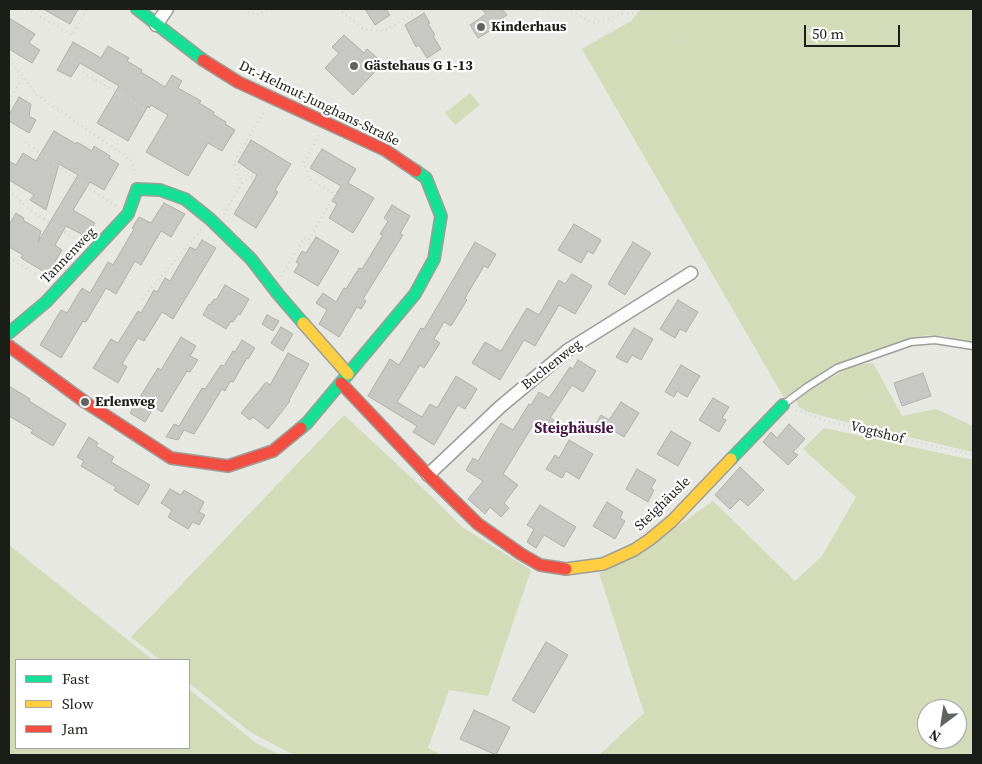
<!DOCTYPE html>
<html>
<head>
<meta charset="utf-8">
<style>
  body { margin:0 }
  #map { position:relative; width:982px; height:764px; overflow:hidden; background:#e7e8e2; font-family:"Source Serif 4",serif }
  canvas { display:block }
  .frame { position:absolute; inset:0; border:10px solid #1b1d18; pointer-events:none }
  .legend { position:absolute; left:15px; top:659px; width:175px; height:90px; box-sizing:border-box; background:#fff; border:1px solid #a4a5a3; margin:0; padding:6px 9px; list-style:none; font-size:15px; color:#1b1d18 }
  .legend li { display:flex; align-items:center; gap:10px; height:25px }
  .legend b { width:25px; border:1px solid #a4a5a3 }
  .north { position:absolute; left:917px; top:699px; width:50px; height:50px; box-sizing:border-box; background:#fff; border:1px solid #a4a5a3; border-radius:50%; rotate:211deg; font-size:14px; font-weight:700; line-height:20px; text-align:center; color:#1b1d18 }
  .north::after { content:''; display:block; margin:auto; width:18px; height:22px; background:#62645f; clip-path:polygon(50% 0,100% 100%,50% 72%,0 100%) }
  .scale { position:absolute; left:804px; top:25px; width:96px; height:22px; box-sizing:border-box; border:2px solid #1b1d18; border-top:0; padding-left:6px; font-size:15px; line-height:18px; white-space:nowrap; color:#1b1d18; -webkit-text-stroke:4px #fff; paint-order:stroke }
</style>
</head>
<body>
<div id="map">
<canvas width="982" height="764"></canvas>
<div class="frame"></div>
<ul class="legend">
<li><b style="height:6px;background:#16e098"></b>Fast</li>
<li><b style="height:6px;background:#ffcf43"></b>Slow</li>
<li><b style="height:6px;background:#f24e42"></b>Jam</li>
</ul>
<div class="north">N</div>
<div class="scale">50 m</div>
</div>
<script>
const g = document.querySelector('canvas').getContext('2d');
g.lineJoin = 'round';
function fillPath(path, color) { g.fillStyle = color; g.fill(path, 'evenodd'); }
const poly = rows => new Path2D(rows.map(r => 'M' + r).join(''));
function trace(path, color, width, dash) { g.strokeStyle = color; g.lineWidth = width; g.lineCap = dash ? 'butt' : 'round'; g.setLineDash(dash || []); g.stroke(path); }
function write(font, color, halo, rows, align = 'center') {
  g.font = font + ' "Source Serif 4",serif'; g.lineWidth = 4.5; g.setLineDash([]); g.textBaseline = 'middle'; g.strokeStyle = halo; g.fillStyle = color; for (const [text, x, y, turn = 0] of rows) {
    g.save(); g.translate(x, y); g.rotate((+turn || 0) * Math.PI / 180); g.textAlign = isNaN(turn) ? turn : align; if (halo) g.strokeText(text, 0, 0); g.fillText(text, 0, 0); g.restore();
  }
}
fillPath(poly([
  [641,9,973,9,973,343,944,336,927,335,910,339,833,365,784,398,582,49,631,21],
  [470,93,480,105,455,125,445,113],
  [873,363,902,416,936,409,973,426,973,452,849,423,805,411,798,406,797,401,800,395,854,365],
  [344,415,431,496,462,527,531,570,488,696,449,690,428,748,441,755,294,755,250,732,189,683,189,660,160,660,131,637],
  [824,428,973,460,973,755,599,755,644,713,599,573,651,545,713,501,795,581,822,556,856,497,803,449],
  [927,709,957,709,957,739,927,739],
  [9,545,153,660,16,660,16,748,189,748,189,689,256,743,280,755,9,755]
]), '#d3dbb8');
const building = poly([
  [43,9,78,9,70,24,43,9],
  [365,9,386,9,390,15,375,25,365,9],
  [482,9,502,9,507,15,491,26,493,29,478,38,470,25,486,14,482,9],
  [424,13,430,23,428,24,435,35,433,36,441,49,427,58,419,45,416,47,405,25,424,13],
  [9,18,35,34,29,43,40,50,32,63,9,49,9,18],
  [344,35,364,53,367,49,383,63,353,95,325,68,339,53,332,47,344,35],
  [73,42,101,58,108,46,129,58,127,61,142,70,141,72,165,87,172,75,182,81,178,88,201,101,199,103,214,112,213,114,226,122,225,124,235,130,222,151,208,143,188,176,146,152,168,115,151,105,149,108,148,106,128,141,97,123,119,86,80,63,71,77,57,70,73,42],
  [19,97,31,104,29,116,36,120,29,133,9,121,9,115,19,97],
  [54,131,76,144,77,142,92,151,94,146,110,156,109,158,119,164,104,190,90,182,73,210,95,223,87,237,66,226,55,245,62,250,48,274,21,258,23,255,9,247,9,225,16,213,24,218,23,220,41,231,38,242,78,175,59,164,46,210,30,200,34,195,9,180,9,161,16,165,23,153,36,161,54,131],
  [251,140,291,164,275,190,278,192,256,228,234,214,257,175,238,162,251,140],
  [322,149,356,169,348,183,374,198,353,233,329,218,337,204,332,201,341,186,310,168,322,149],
  [164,203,185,214,171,237,161,231,141,265,135,261,116,294,106,288,86,322,83,321,61,358,40,345,61,310,67,313,82,288,90,293,108,262,113,265,134,229,132,228,139,217,151,223,164,203],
  [392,205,410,216,400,234,403,235,363,299,366,301,361,309,357,307,339,337,319,324,327,310,316,303,323,293,336,302,344,288,346,289,359,268,362,269,383,235,380,234,388,221,384,218,392,205],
  [574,224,601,240,593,254,588,251,581,263,558,250,574,224],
  [316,237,339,251,318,286,294,272,299,264,296,262,302,251,306,253,316,237],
  [202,240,216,248,173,319,162,312,144,341,138,338,122,364,127,367,118,383,93,368,111,339,118,343,138,311,141,313,154,290,157,292,165,278,170,281,190,247,196,250,202,240],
  [475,242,496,254,488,268,484,266,465,298,467,300,451,326,444,322,434,339,440,343,424,368,420,365,397,402,422,417,430,404,437,408,456,376,477,389,465,409,458,405,434,445,413,432,417,426,368,396,390,359,399,365,421,328,424,329,475,242],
  [633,242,651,253,625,295,608,284,633,242],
  [572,274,592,286,575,314,559,305,535,346,524,340,500,380,472,363,485,342,501,351,527,308,539,315,559,280,565,284,572,274],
  [225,285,249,299,240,315,238,314,233,322,231,321,226,329,203,315,209,304,210,305,214,299,216,300,225,285],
  [678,300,698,312,686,332,680,329,675,338,660,329,678,300],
  [267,315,279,321,273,331,262,324,267,315],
  [281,327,293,334,283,351,271,343,281,327],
  [634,328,653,339,641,360,632,355,627,363,616,357,634,328],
  [181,337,196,346,190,356,198,360,190,372,187,371,162,412,154,407,145,422,130,413,158,368,161,370,181,337],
  [242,340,255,348,248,359,247,358,233,382,230,381,225,391,222,389,194,434,184,430,178,440,166,437,174,424,179,426,202,388,205,389,221,365,224,366,233,351,235,352,242,340],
  [288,353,309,364,289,400,290,401,268,429,253,417,250,420,241,413,266,382,270,385,288,353],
  [578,360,596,371,583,392,572,385,550,418,554,420,548,430,535,422,503,474,518,485,504,503,509,508,501,517,490,507,485,514,468,499,483,481,466,470,473,458,478,461,501,423,513,430,529,404,531,405,539,392,549,398,570,367,573,369,578,360],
  [681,365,700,376,687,397,677,391,674,397,665,392,681,365],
  [923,373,931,396,902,406,894,383,923,373],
  [9,386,30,399,29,401,66,424,53,446,31,433,33,430,9,416,9,386],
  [713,398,729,407,722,418,726,420,719,432,699,420,713,398],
  [621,402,639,413,624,437,606,426,605,429,596,424,601,415,609,420,621,402],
  [789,424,805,439,793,452,798,455,788,465,763,442,771,432,777,438,789,424],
  [671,431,691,443,678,466,657,454,671,431],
  [89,437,98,443,96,446,114,457,111,462,150,485,138,505,114,490,116,487,81,466,84,461,77,457,89,437],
  [569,440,593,454,579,479,566,471,562,478,546,469,555,455,559,458,569,440],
  [740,467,764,490,748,506,740,499,730,509,715,495,740,467],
  [637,469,656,480,651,488,654,490,648,502,626,489,637,469],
  [170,489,181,495,184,490,204,502,199,512,205,515,199,525,193,522,188,529,168,517,172,510,161,503,170,489],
  [607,502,623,512,620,518,625,521,615,539,593,526,607,502],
  [540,505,576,527,564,547,544,535,536,548,527,542,534,529,527,525,540,505],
  [546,642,568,655,534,713,512,700,546,642],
  [474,710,510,727,496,755,460,739,474,710]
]);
fillPath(building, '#c7c8c3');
trace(building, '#afb0ab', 1);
const lane = poly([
  [784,404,807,387,837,368,911,342,935,340,973,346]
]);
const street = poly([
  [156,25,167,9],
  [428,475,500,407,568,350,691,273]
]);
const fast = poly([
  [137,9,203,60],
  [9,333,46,302,128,214,137,189,160,190,185,199,210,219,251,259,278,294,303,323],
  [301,428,307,423,415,294,434,259,441,216,426,178,416,171],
  [731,459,783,405]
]);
const slow = poly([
  [303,323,348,374],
  [566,569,603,564,634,550,649,540,672,521,731,459]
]);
const jam = poly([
  [203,60,238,82,385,150,416,171],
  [9,346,85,402,171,458,228,466,273,451,301,428],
  [341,383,428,475,478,524,521,554,540,565,566,569]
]);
trace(lane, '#9d9e99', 9);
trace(street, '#9d9e99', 15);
trace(fast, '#9d9e99', 14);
trace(slow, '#9d9e99', 14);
trace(jam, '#9d9e99', 14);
trace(poly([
  [27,9,72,35,87,9],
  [244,9,247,12,256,15,270,9],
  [338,9,364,29,384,31,421,9],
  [532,9,538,10,567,9],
  [567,9,593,23,623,14,649,12,678,43,699,9],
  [9,59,37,95,132,161,134,175],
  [83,72,147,111],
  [9,101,23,77],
  [25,142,74,178,116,206],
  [235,165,254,177,242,183],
  [9,190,29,209,82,243],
  [224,214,242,183,233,164,265,110],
  [9,258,46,280],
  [281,276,304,238,309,240,335,194,309,179,304,162,319,135],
  [142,299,201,230],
  [796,410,829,422,973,455]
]), '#d3d4d2', 2.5, [1, 4]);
trace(lane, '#fbfcfb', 6);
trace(street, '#fbfcfb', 12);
trace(fast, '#16e098', 11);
trace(slow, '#ffcf43', 11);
trace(jam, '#f24e42', 11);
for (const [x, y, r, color] of [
  [481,27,5,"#62645f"],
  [354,66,5,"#62645f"],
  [85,402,5,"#62645f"]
]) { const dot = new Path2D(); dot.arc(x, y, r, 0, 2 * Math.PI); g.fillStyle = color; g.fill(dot); trace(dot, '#fff', 2); }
write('bold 14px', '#1b1d18', '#fff', [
  ["Kinderhaus",491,27],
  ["Gästehaus G 1-13",364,66],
  ["Erlenweg",95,402]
], 'left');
write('14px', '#1b1d18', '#fff', [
  ["Dr.-Helmut-Junghans-Straße",319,104,26],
  ["Tannenweg",69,256,-46],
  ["Buchenweg",552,365,-38],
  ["Vogtshof",877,433,14],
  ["Steighäusle",663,504,-44]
]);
write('bold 15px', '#471646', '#fff', [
  ["Steighäusle",574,429]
]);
</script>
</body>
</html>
